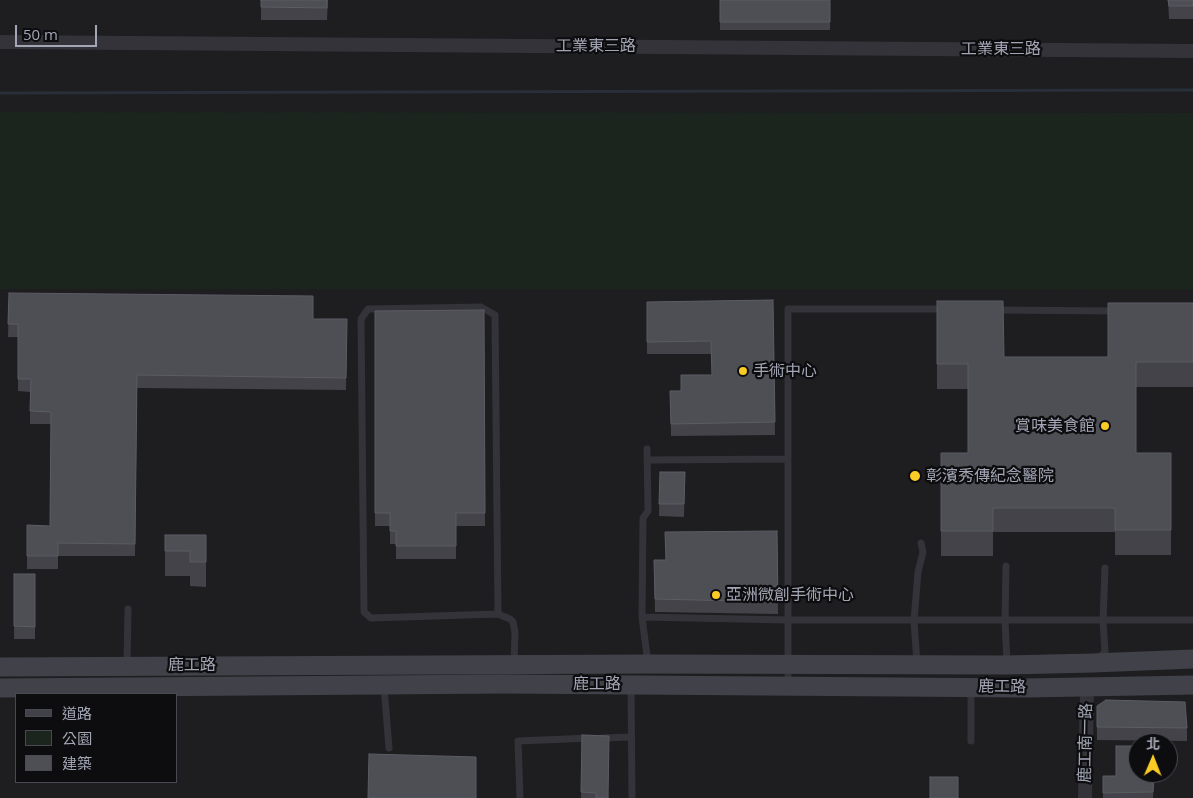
<!DOCTYPE html>
<html>
<head>
<meta charset="utf-8">
<style>
  body { margin:0 }
  #map { position:relative; width:1193px; height:798px; overflow:hidden; background:#121214; font-family:"Open Sans","Noto Sans TC",sans-serif }
  canvas { display:block }
  .legend { position:absolute; left:15px; top:693px; width:162px; height:90px; box-sizing:border-box; background:#0d0d0f; border:1px solid #494a51; margin:0; padding:6px 9px; list-style:none; font-size:15px; color:#a3a6b5 }
  .legend li { display:flex; align-items:center; gap:10px; height:25px }
  .legend b { width:25px; border:1px solid #494a51 }
  .north { position:absolute; left:1128px; top:733px; width:50px; height:50px; box-sizing:border-box; background:#0d0d0f; border:1px solid #494a51; border-radius:50%; rotate:1deg; font-size:14px; font-weight:700; line-height:20px; text-align:center; color:#a3a6b5 }
  .north::after { content:''; display:block; margin:auto; width:18px; height:22px; background:#facb24; clip-path:polygon(50% 0,100% 100%,50% 72%,0 100%) }
  .scale { position:absolute; left:15px; top:25px; width:82px; height:22px; box-sizing:border-box; border:2px solid #a3a6b5; border-top:0; padding-left:6px; font-size:15px; line-height:18px; white-space:nowrap; color:#a3a6b5; -webkit-text-stroke:4px #0d0d0f; paint-order:stroke }
</style>
</head>
<body>
<div id="map">
<canvas width="1193" height="798"></canvas>
<ul class="legend">
<li><b style="height:6px;background:#414249"></b>道路</li>
<li><b style="height:14px;background:#1c241e"></b>公園</li>
<li><b style="height:14px;background:#4e4e55"></b>建築</li>
</ul>
<div class="north">北</div>
<div class="scale">50 m</div>
</div>
<script>
const g = document.querySelector('canvas').getContext('2d');
g.lineJoin = 'round';
function fillPath(path, color) { g.fillStyle = color; g.fill(path, 'evenodd'); }
const poly = rows => new Path2D(rows.map(r => 'M' + r).join(''));
function trace(path, color, width, dash) { g.strokeStyle = color; g.lineWidth = width; g.lineCap = dash ? 'butt' : 'round'; g.setLineDash(dash || []); g.stroke(path); }
function write(font, color, halo, rows, align = 'center') {
  g.font = font + ' "Open Sans","Noto Sans TC",sans-serif'; g.lineWidth = 4.5; g.setLineDash([]); g.textBaseline = 'middle'; g.strokeStyle = halo; g.fillStyle = color; for (const [text, x, y, turn = 0] of rows) {
    g.save(); g.translate(x, y); g.rotate((+turn || 0) * Math.PI / 180); g.textAlign = isNaN(turn) ? turn : align; if (halo) g.strokeText(text, 0, 0); g.fillText(text, 0, 0); g.restore();
  }
}
fillPath(poly([
  [0,0,1193,0,1193,798,0,798],
  [16,694,176,694,176,782,16,782],
  [1138,743,1168,743,1168,773,1138,773]
]), '#1e1e21');
fillPath(poly([
  [0,112,1193,113,1193,290,0,289]
]), '#1c241e');
trace(poly([
  [0,93,1193,90]
]), '#282f38', 3);
trace(poly([
  [996,310,1118,311],
  [647,449,648,511,643,518,642,617,648,664],
  [647,460,787,459],
  [1006,566,1005,621,1007,663],
  [498,614,371,618,364,612,361,319,368,309,481,307,495,315,498,614,510,619,513,622,515,632,514,664],
  [642,617,787,620,1193,620],
  [1099,658,1105,652,1103,621,1105,568],
  [917,663,914,621,918,572,923,552,921,543],
  [127,666,128,609],
  [384,686,389,748],
  [631,686,632,798],
  [788,686,788,309,945,309],
  [602,738,631,737],
  [971,741,971,689],
  [520,798,518,741,591,738]
]), '#333339', 7);
trace(poly([
  [0,42,1193,51],
  [1085,798,1087,687]
]), '#333339', 14);
trace(poly([
  [0,667,648,664,1007,665,1093,663,1193,659],
  [0,688,504,684,1027,688,1193,685]
]), '#414249', 19);
fillPath(poly([
  [261,0,328,0,327,20,261,20],
  [720,0,830,0,830,30,720,30],
  [1168,0,1193,0,1193,19,1169,19],
  [9,293,313,319,347,319,346,390,137,388,135,556,58,556,58,569,27,569,27,525,50,526,51,424,30,424,30,392,18,391,18,337,8,337],
  [773,300,775,435,671,436,670,391,681,391,712,375,711,354,647,354,647,302],
  [937,301,1004,357,1108,357,1193,303,1193,387,1136,387,1136,453,1171,453,1171,555,1115,555,1115,532,993,532,993,556,941,556,941,453,968,453,968,389,937,389],
  [484,310,485,526,456,526,456,559,396,559,396,544,390,544,390,526,375,526,375,311],
  [660,472,685,472,684,517,659,516],
  [777,531,778,614,655,612,654,560,666,560],
  [165,535,206,535,206,587,190,586,190,576,165,576],
  [14,574,35,574,35,639,14,639],
  [1097,706,1187,728,1187,741,1097,740],
  [582,735,609,798,581,798],
  [1138,773,1160,773,1160,782,1154,782,1153,798,1103,798,1103,776,1116,776]
]), '#434349');
const building = poly([
  [261,0,327,0,327,8,261,7,261,0],
  [720,0,830,0,830,22,720,22,720,0],
  [1168,0,1193,0,1193,6,1169,6,1168,0],
  [9,293,313,296,313,319,347,319,346,378,137,375,135,544,58,543,58,556,27,556,27,525,50,526,51,412,30,411,31,379,18,379,18,324,8,324,9,293],
  [773,300,775,422,671,424,670,391,681,391,681,375,712,375,711,341,647,342,647,302,773,300],
  [937,301,1003,301,1004,357,1108,357,1108,303,1193,303,1193,362,1136,362,1136,453,1171,453,1171,530,1115,530,1115,508,993,508,993,531,941,531,941,453,968,453,968,364,937,364,937,301],
  [484,310,485,513,456,513,456,546,396,546,396,531,390,531,390,513,375,513,375,311,484,310],
  [660,472,685,472,684,504,659,504,660,472],
  [777,531,778,602,655,599,654,560,666,560,665,532,777,531],
  [165,535,206,535,206,562,190,562,190,551,165,551,165,535],
  [14,574,35,574,35,627,14,626,14,574],
  [1106,700,1185,702,1187,728,1097,727,1097,706,1106,700],
  [582,735,609,736,608,798,596,798,596,793,581,792,582,735],
  [1116,746,1138,746,1138,773,1154,773,1153,792,1103,793,1103,776,1116,776,1116,746],
  [369,754,476,757,476,798,368,798,369,754],
  [930,777,958,777,958,798,930,798,930,777]
]);
fillPath(building, '#4e4e55');
trace(building, '#5b5c64', 1);
for (const [x, y, r, color] of [
  [743,371,5,"#facb24"],
  [1105,426,5,"#facb24"],
  [915,476,6,"#facb24"],
  [716,595,5,"#facb24"]
]) { const dot = new Path2D(); dot.arc(x, y, r, 0, 2 * Math.PI); g.fillStyle = color; g.fill(dot); trace(dot, '#0d0d0f', 2); }
write('16px', '#a3a6b5', '#0d0d0f', [
  ["工業東三路",596,46],
  ["工業東三路",1001,49],
  ["鹿工路",192,665],
  ["鹿工路",597,684],
  ["鹿工路",1002,687,1],
  ["鹿工南一路",1086,743,-89]
]);
write('16px', '#a3a6b5', '#0d0d0f', [
  ["手術中心",753,371],
  ["賞味美食館",1095,426,"right"],
  ["彰濱秀傳紀念醫院",926,476],
  ["亞洲微創手術中心",726,595]
], 'left');
</script>
</body>
</html>
